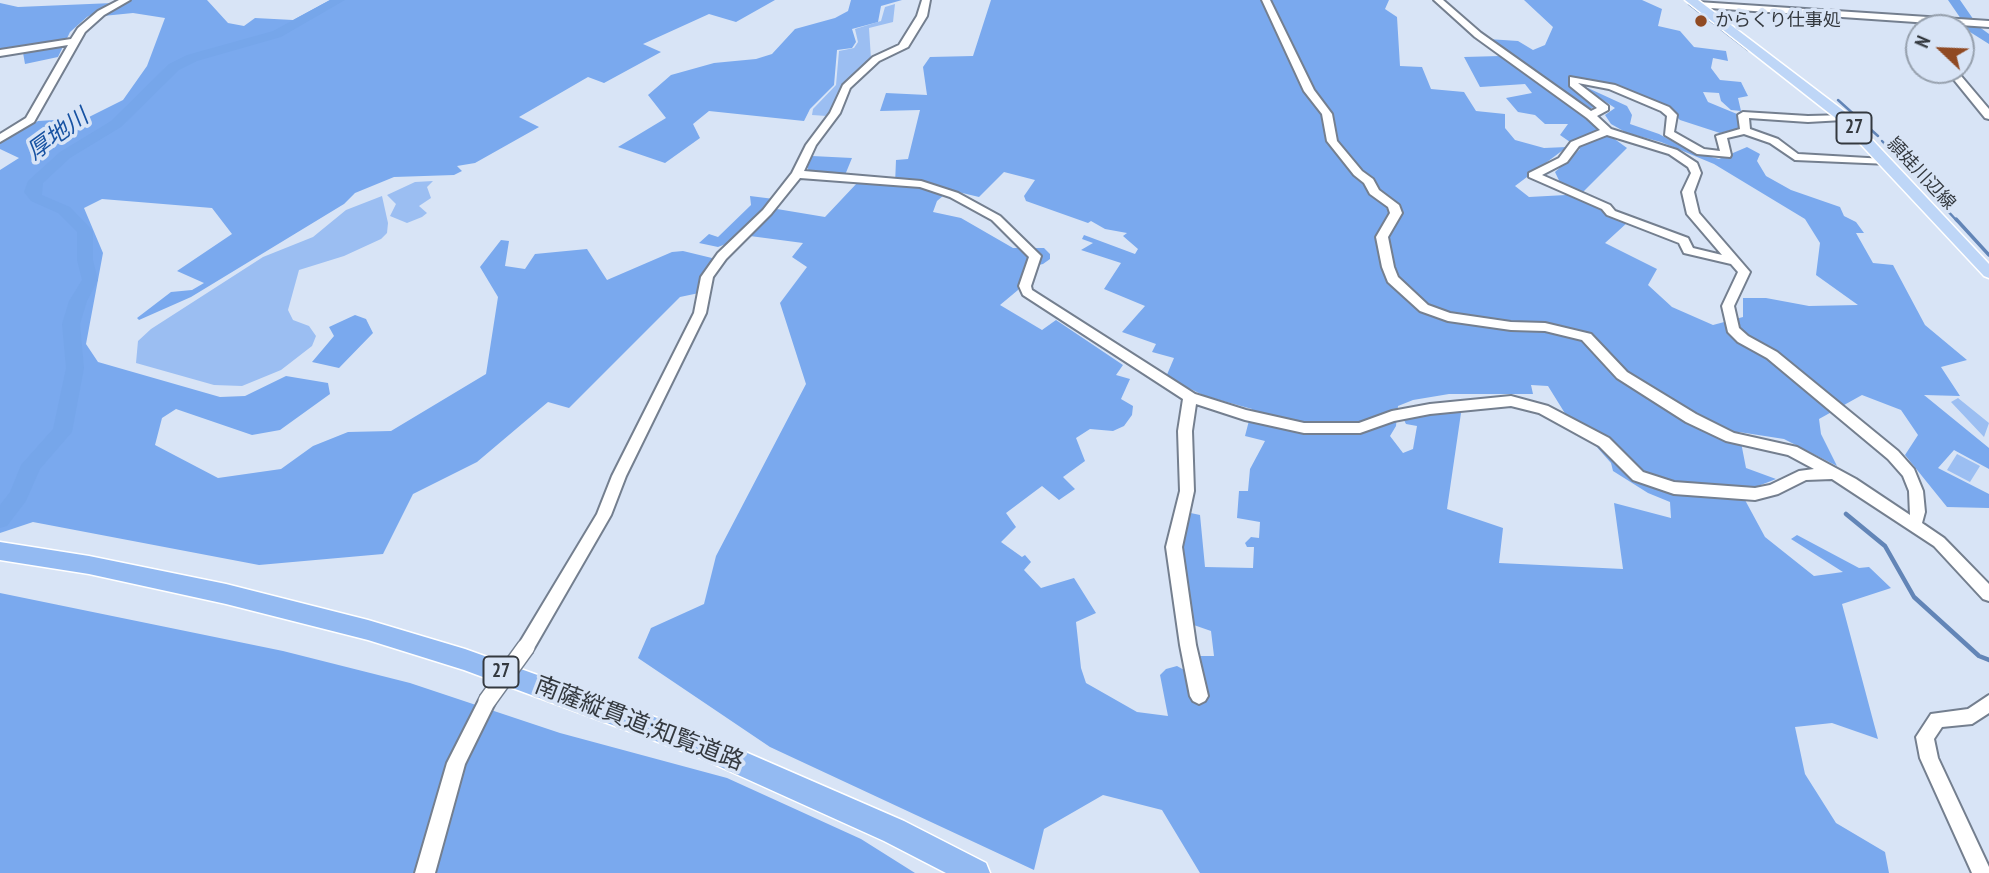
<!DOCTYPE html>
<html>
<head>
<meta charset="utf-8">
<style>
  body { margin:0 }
  #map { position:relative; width:1989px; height:873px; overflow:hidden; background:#d8e4f6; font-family:"PT Sans Narrow",sans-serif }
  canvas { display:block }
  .north { position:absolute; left:1905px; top:14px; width:70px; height:70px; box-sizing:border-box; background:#d8e4f6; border:2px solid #96a0ad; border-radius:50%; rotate:293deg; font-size:19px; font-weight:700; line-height:28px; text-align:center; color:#34393f }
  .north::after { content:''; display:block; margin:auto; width:24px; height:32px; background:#904a23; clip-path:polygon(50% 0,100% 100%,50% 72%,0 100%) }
</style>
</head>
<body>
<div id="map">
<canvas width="1989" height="873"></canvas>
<div class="north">N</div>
</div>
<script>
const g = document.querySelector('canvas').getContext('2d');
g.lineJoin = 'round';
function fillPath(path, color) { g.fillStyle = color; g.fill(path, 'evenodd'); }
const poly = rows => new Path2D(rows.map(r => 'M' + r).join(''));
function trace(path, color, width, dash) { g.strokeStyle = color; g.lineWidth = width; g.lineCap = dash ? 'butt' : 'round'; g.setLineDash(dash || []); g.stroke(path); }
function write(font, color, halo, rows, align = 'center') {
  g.font = font + ' "PT Sans Narrow","Noto Sans JP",sans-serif'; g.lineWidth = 7; g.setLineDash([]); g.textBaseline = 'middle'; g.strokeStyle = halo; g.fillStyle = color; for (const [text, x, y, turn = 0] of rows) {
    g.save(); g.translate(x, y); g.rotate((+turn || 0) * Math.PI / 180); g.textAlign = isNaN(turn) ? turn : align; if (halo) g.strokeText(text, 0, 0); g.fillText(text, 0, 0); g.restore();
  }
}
fillPath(poly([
  [895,4,893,22,869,28,871,59,844,83,827,116,812,115,813,109,836,85,839,51,854,48,858,42,855,29,881,21,885,7],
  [433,181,427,187,431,198,419,206,427,213,422,217,407,223,390,216,396,204,387,195,415,182],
  [382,196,388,223,387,233,381,239,344,256,299,270,288,310,293,320,309,326,316,336,312,346,281,370,242,386,214,385,136,363,138,341,151,329,263,257,313,237,346,210],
  [1958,398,1989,423,1984,437,1951,402],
  [1957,454,1980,466,1970,482,1947,470]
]), '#9bbef2');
fillPath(poly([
  [131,0,207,0,228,23,244,26,255,18,293,20,330,0,775,0,736,22,709,14,643,44,661,52,604,83,588,77,519,117,539,127,475,163,457,166,462,171,454,175,394,177,355,193,344,204,191,297,139,320,137,318,171,292,192,290,204,283,177,271,232,234,212,208,102,199,84,208,103,253,86,344,98,362,220,397,245,396,286,376,328,383,330,394,280,430,252,435,176,409,162,418,155,445,218,478,281,469,313,446,348,432,391,431,486,374,498,297,480,267,501,240,509,241,505,266,525,269,535,254,587,249,607,280,672,252,683,251,716,259,699,293,680,297,569,408,548,402,477,462,413,494,383,554,259,565,33,522,0,533,0,170,19,158,0,149,0,143,38,121,87,118,123,100,147,66,165,18,133,13,103,16],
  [851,0,902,0,881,6,878,22,852,29,856,42,852,48,837,50,834,85,810,109,804,121,709,111,693,124,700,138,665,163,618,147,666,118,648,95,671,75,714,63,756,59,772,54,795,29,835,18,848,11],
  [991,0,1389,0,1385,9,1397,17,1400,66,1422,67,1431,89,1464,92,1476,111,1505,114,1505,128,1515,140,1544,148,1567,147,1515,186,1529,197,1566,195,1555,172,1580,149,1560,135,1568,124,1545,124,1535,115,1518,112,1506,98,1532,93,1525,84,1480,87,1464,57,1500,56,1627,148,1582,193,1601,208,1628,222,1605,243,1657,269,1648,285,1672,307,1713,325,1743,317,1743,298,1766,298,1809,306,1858,305,1816,275,1820,243,1805,219,1714,164,1661,142,1627,133,1611,124,1605,115,1615,108,1577,83,1627,106,1632,115,1630,124,1659,134,1692,152,1719,159,1747,147,1760,154,1757,161,1766,176,1791,190,1840,207,1844,216,1856,222,1864,233,1856,233,1873,263,1893,265,1925,325,1967,360,1941,367,1960,396,1924,395,1989,448,1989,469,1954,450,1938,468,1989,494,1989,508,1947,507,1905,455,1918,435,1901,410,1862,395,1819,419,1821,434,1837,466,1784,439,1739,432,1746,468,1776,479,1753,488,1672,481,1647,476,1609,439,1566,415,1548,386,1531,385,1533,394,1449,394,1413,400,1398,406,1396,426,1390,436,1403,453,1413,449,1417,426,1406,424,1403,418,1431,413,1461,413,1447,509,1503,528,1499,563,1623,569,1614,503,1671,518,1670,502,1648,493,1613,471,1611,463,1587,436,1601,444,1640,481,1672,494,1745,500,1765,537,1814,576,1843,572,1791,539,1797,535,1859,568,1869,567,1891,588,1842,604,1878,739,1832,723,1795,727,1805,774,1836,823,1885,852,1889,873,1200,873,1162,810,1103,795,1044,829,1034,870,770,747,638,658,651,628,704,604,716,556,806,384,780,303,807,267,792,257,803,243,750,236,777,209,825,217,858,182,895,184,896,160,908,159,920,110,880,111,886,93,927,95,923,67,930,57,973,56],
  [1004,172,1035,180,1024,196,1026,201,1088,223,1091,221,1105,229,1127,233,1123,236,1138,249,1135,254,1084,235,1082,239,1093,243,1081,250,1121,263,1104,289,1145,306,1122,332,1156,344,1152,352,1174,358,1166,377,1205,396,1252,409,1245,436,1265,441,1250,469,1248,491,1239,491,1237,518,1260,522,1259,538,1251,537,1245,543,1247,547,1254,547,1253,568,1205,567,1200,515,1186,512,1181,562,1188,623,1211,631,1214,656,1196,656,1186,671,1177,666,1166,669,1160,675,1168,716,1137,712,1086,683,1081,668,1076,622,1096,613,1074,578,1041,588,1024,570,1031,562,1025,555,1022,557,1001,542,1016,527,1006,513,1042,486,1059,500,1075,489,1063,477,1085,461,1076,438,1090,429,1113,431,1124,426,1132,415,1133,406,1121,399,1130,379,1116,375,1123,365,1056,320,1042,330,1000,305,1018,290,1025,268,1043,264,1050,259,1050,254,1044,248,1013,248,961,218,933,212,937,201,950,190,979,197],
  [1524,0,1642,0,1662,9,1658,26,1680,31,1694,47,1726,51,1728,61,1713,58,1711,68,1720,80,1741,82,1748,96,1738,98,1741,111,1731,110,1721,101,1719,93,1703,92,1708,102,1737,114,1741,128,1720,133,1680,120,1671,111,1599,82,1574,77,1569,81,1595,106,1588,111,1488,39,1518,41,1533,50,1545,45,1553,27],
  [0,3,18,7,113,3,87,17,70,32,58,57,25,64,22,47,0,50],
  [812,156,852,158,845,175,809,171,807,167],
  [750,196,774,199,731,242,718,247,699,243,709,234,718,237,751,205],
  [355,315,366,319,373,333,339,368,312,362,334,336,329,327],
  [0,593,283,651,410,683,560,733,727,778,861,839,915,873,0,873]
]), '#7aa9ee');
trace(poly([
  [1689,4,1748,50],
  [1838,100,1878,136],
  [1882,141,1931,193],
  [1935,197,1957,221]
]), '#6285b7', 2.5);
trace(poly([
  [1956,219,1989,255]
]), '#6285b7', 3.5);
trace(poly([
  [1846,514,1885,546,1914,597,1979,656,1989,660]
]), '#6285b7', 4.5);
fillPath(poly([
  [330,0,345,0,281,37,197,61,179,70,121,127,70,158,43,183,42,195,70,207,93,231,93,260,98,280,87,301,80,324,84,368,72,432,40,469,26,501,7,526,0,528,0,505,10,492,21,465,53,429,66,368,62,324,69,301,82,280,77,260,77,232,58,213,31,201,24,192,28,181,60,152,111,121,169,64,187,55,273,31,330,0],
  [1948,0,1960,0,1978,26,1989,34,1989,44,1970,32,1948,0]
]), '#76a6ea');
const minor = poly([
  [119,0,130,0,104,15,85,32,34,122,0,142,0,134,26,118,68,45,0,56,0,50,71,39,78,28,98,11,119,0],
  [922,0,930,0,927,16,908,47,879,61,850,88,840,113,816,145,804,171,921,181,958,193,1000,216,1041,256,1031,286,1032,290,1195,394,1246,410,1304,423,1359,423,1392,411,1430,404,1511,396,1548,406,1609,438,1643,472,1674,482,1755,488,1770,485,1799,471,1814,469,1788,455,1726,441,1686,422,1617,378,1582,340,1545,331,1511,330,1448,321,1420,311,1388,282,1382,267,1376,237,1390,213,1388,207,1370,194,1364,183,1354,175,1327,141,1322,114,1304,91,1262,0,1270,0,1314,90,1332,114,1337,141,1362,171,1373,179,1379,190,1399,205,1402,213,1388,237,1394,267,1398,277,1428,305,1450,313,1511,322,1545,323,1591,334,1627,372,1696,414,1734,433,1797,447,1856,479,1910,515,1909,491,1903,476,1888,459,1767,358,1738,342,1728,332,1722,306,1738,272,1731,264,1684,253,1679,243,1607,215,1602,209,1529,177,1529,173,1559,158,1571,142,1600,130,1587,118,1475,37,1434,0,1443,0,1481,33,1591,111,1597,108,1570,86,1570,77,1615,85,1669,107,1677,115,1674,132,1704,149,1720,151,1716,136,1740,129,1738,115,1743,112,1808,116,1847,115,1848,117,1843,120,1808,122,1749,118,1750,129,1778,139,1798,154,1885,159,1889,160,1889,164,1795,160,1770,143,1744,134,1727,138,1731,155,1730,157,1697,154,1665,135,1667,116,1661,111,1609,89,1578,83,1608,106,1608,110,1597,116,1611,129,1677,150,1697,163,1701,173,1694,192,1699,213,1750,272,1734,306,1739,328,1748,336,1777,352,1898,451,1914,469,1923,491,1925,512,1922,523,1944,538,1989,584,1989,601,1983,599,1934,546,1832,479,1806,480,1778,494,1755,500,1674,494,1633,480,1599,446,1539,413,1511,406,1430,414,1394,421,1360,433,1304,433,1245,420,1196,404,1192,431,1194,491,1182,547,1196,645,1208,696,1205,701,1199,704,1193,701,1190,696,1180,645,1166,547,1180,491,1178,431,1183,399,1023,295,1019,286,1029,257,992,220,950,197,920,187,800,178,771,214,726,259,713,277,706,313,626,476,611,515,532,652,526,654,520,652,518,647,520,642,597,514,612,476,694,313,701,277,718,253,763,210,792,173,806,145,830,113,843,85,873,57,899,45,917,16,922,0],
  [1607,135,1669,154,1688,167,1691,173,1682,192,1687,214,1722,255,1693,248,1688,238,1615,211,1610,205,1542,175,1567,162,1579,146,1607,135],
  [1698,2,1989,21,1989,27,1695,7,1695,3,1698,2],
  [1946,70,1956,70,1989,109,1989,119,1985,118,1946,70],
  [487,693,493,696,496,701,465,764,435,873,415,873,447,763,481,696,487,693],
  [1989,695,1989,713,1972,724,1942,727,1934,739,1938,758,1989,867,1989,873,1972,873,1920,758,1916,737,1931,714,1968,709,1989,695]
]);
const major = poly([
  [1685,0,1698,0,1848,114,1989,264,1989,278,1984,276,1838,120,1685,0]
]);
const highway = poly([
  [0,542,89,556,226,584,368,620,465,649,713,738,904,821,986,863,990,873,946,873,884,841,696,756,464,670,368,640,226,604,89,574,0,560,0,542]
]);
trace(minor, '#747f8f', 4);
trace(major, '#fff', 3);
trace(highway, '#fff', 3);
fillPath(minor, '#fff');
fillPath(major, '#bed6f7');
fillPath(highway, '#93baf2');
const minorBridge = poly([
  [487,701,526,647]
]);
trace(minorBridge, '#747f8f', 20, []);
trace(minorBridge, '#fff', 17);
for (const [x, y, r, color] of [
  [1701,21,7,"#904a23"]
]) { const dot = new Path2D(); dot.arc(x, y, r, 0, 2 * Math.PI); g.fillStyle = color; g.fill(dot); trace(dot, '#d8e4f6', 2.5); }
write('18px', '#34393f', '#d8e4f6', [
  ["からくり仕事処",1715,21]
], 'left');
write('18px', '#34393f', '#d8e4f6', [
  ["頴娃川辺線",1921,174,47]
]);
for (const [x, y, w] of [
  [1854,128,35],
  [501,672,35]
]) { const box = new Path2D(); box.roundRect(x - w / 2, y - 15.5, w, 31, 5); g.fillStyle = '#d8e4f6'; g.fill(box); trace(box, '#34393f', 2); }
write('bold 19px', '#34393f', null, [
  ["27",1854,128],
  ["27",501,672]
]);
write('italic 23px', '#1752a2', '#d8e4f6', [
  ["厚地川",58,135,-36]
]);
write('24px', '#34393f', '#d8e4f6', [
  ["南薩縦貫道;知覧道路",639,724,21]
]);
</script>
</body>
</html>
